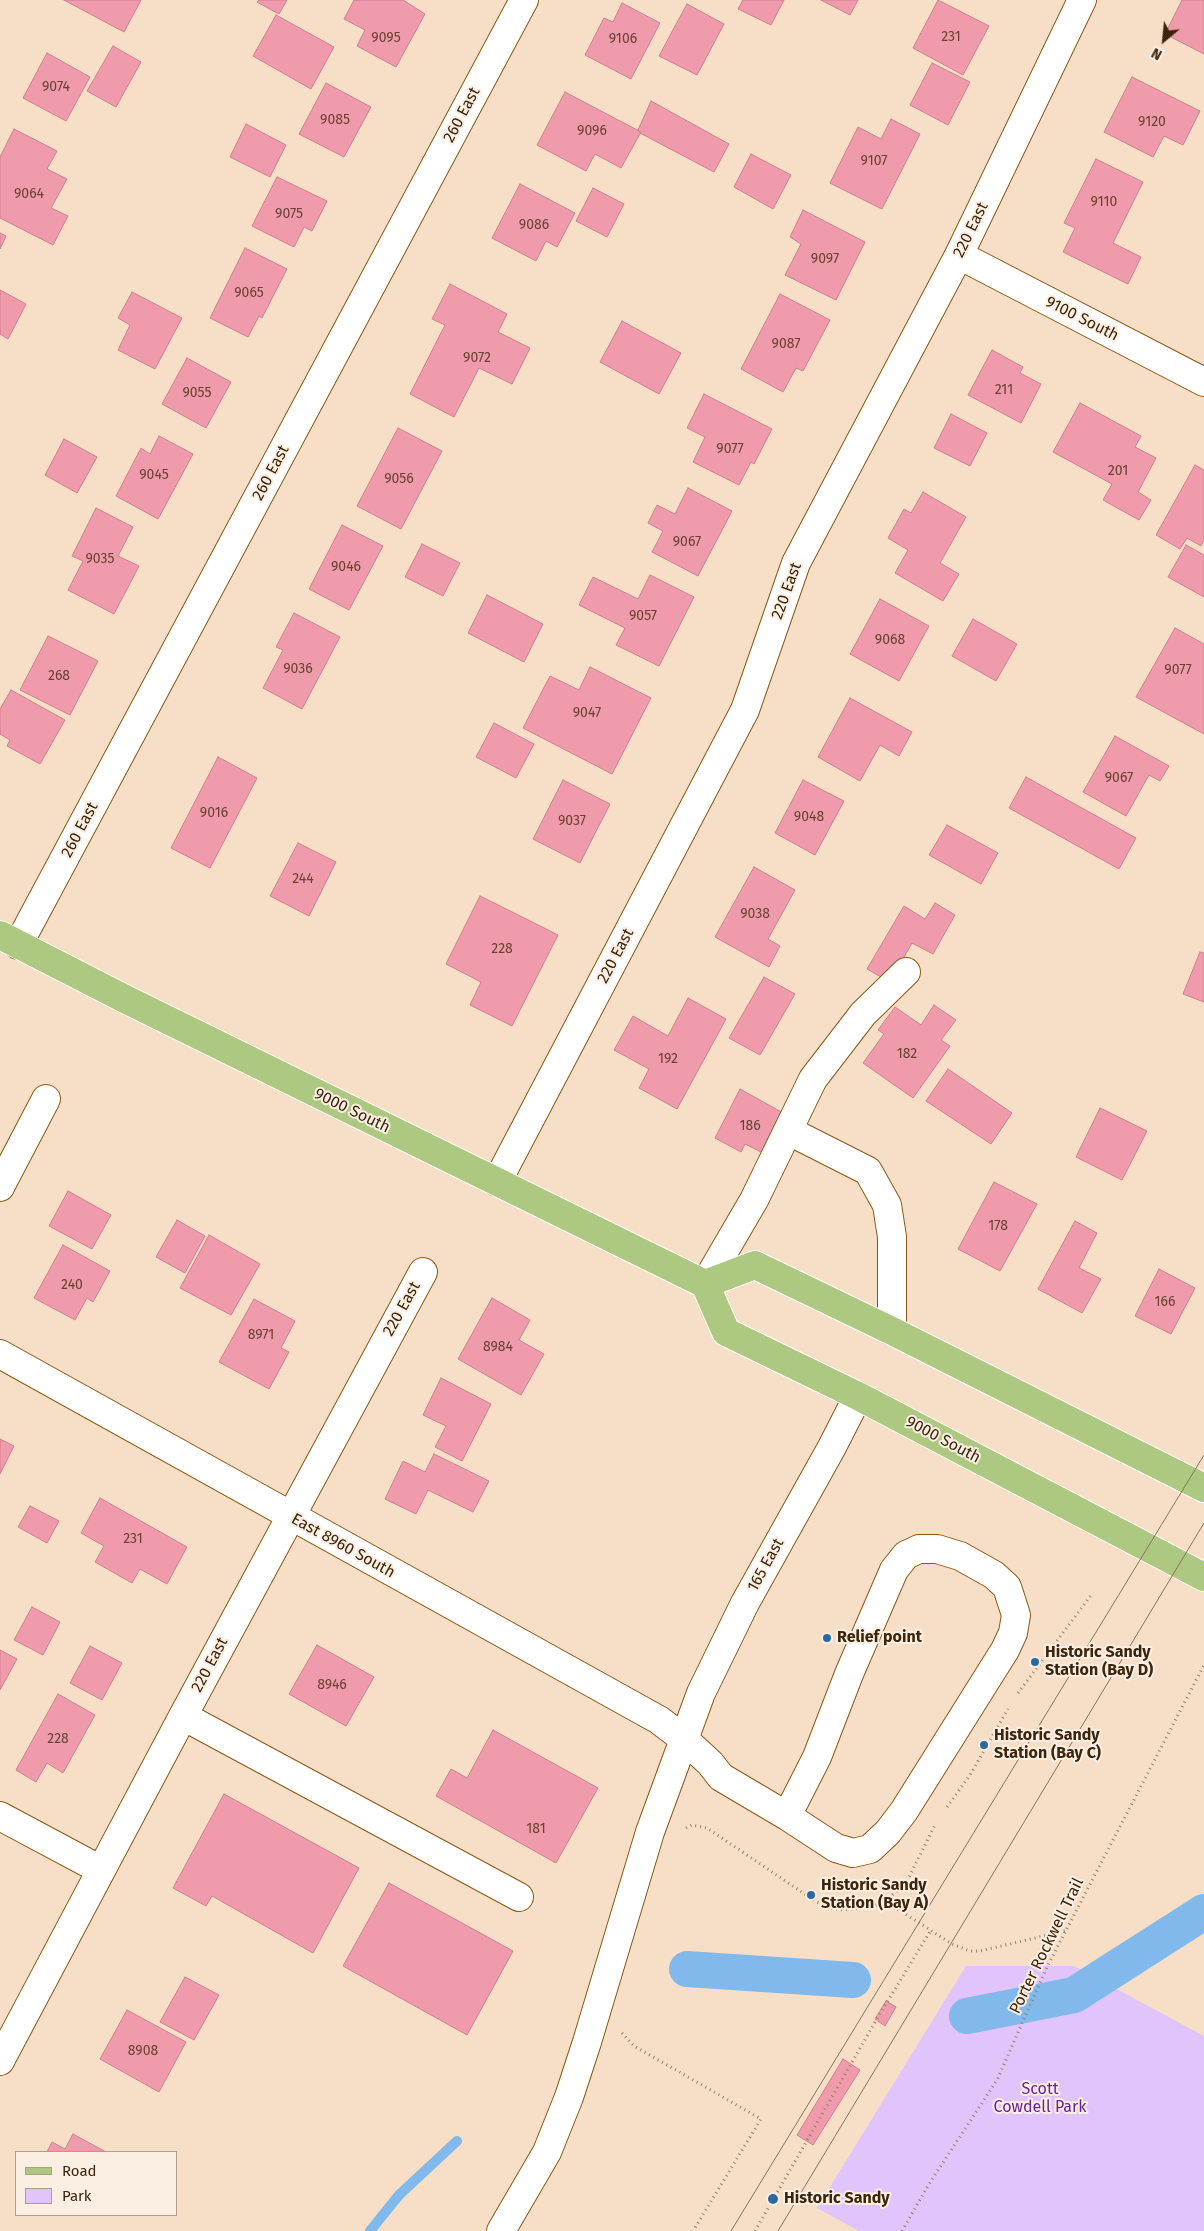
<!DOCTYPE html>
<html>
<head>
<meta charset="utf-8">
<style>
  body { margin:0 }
  #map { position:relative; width:1204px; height:2231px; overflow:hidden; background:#f7dfc7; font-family:"Fira Sans",sans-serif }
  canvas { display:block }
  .legend { position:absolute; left:15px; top:2151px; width:162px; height:65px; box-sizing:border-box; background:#fbefe3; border:1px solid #af9e8d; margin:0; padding:6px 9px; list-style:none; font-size:15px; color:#3c250b }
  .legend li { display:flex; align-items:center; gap:10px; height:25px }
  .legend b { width:25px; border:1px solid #af9e8d }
  .north { position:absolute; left:1139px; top:15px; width:50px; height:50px; -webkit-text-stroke:4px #fbefe3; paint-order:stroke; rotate:208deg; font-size:14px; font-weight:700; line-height:20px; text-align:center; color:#3c250b }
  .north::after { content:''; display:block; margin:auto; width:18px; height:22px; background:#3c250b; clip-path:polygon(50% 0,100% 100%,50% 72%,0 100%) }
</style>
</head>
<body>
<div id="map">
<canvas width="1204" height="2231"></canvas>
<ul class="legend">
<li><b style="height:6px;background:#adc880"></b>Road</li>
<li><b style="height:14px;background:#e0c4fb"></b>Park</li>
</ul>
<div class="north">N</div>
</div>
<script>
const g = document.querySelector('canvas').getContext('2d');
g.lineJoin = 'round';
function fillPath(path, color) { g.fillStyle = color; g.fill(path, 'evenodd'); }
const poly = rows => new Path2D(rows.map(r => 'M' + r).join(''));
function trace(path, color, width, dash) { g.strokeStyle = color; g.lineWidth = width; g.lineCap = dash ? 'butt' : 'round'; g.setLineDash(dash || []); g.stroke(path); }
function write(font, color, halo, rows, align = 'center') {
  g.font = font + ' "Fira Sans",sans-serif'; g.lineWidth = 4; g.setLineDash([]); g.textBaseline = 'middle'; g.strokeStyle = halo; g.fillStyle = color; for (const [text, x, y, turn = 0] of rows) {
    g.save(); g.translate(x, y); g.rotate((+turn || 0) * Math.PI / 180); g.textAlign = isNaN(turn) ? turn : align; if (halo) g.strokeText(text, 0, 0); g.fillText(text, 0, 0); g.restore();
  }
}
fillPath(poly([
  [966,1966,1074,1966,1204,2036,1204,2231,859,2231,817,2208]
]), '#e0c4fb');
trace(poly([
  [370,2231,399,2195,457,2141]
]), '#81b9ed', 10);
trace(poly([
  [687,1969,853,1980],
  [967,2016,1074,1995,1204,1912]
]), '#81b9ed', 36);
const building = poly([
  [64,0,141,0,124,32,64,0],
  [259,0,287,0,279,14,257,2,259,0],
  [354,0,403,0,425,14,396,67,357,46,365,30,344,19,354,0],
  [743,0,784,0,771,25,738,9,743,0],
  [821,0,858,0,850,15,821,0],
  [938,0,989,26,963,75,913,48,938,0],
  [1182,0,1204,0,1204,54,1165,34,1182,0],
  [622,3,660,23,631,79,585,55,604,18,613,22,622,3],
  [687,4,724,24,697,75,659,56,687,4],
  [276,15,334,47,311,89,253,56,276,15],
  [113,46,141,62,116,107,87,91,113,46],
  [47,53,90,77,66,121,23,98,47,53],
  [932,63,970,82,948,125,910,105,932,63],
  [1132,77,1200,111,1183,145,1164,136,1153,157,1104,132,1132,77],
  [326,83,371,107,344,157,299,134,326,83],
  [565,92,641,132,621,168,595,154,586,171,537,145,565,92],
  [651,101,729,144,714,172,640,133,638,130,651,101],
  [891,119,920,134,882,209,830,183,858,127,881,139,891,119],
  [246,124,286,145,270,177,230,157,246,124],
  [14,129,57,151,47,169,67,179,51,208,68,216,53,245,0,218,0,157,14,129],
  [751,154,791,175,773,209,734,187,751,154],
  [1096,159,1143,182,1113,243,1141,257,1128,284,1063,252,1075,228,1064,223,1096,159],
  [277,177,327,201,312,231,304,227,294,247,252,226,277,177],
  [520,184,575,213,557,247,546,241,536,261,492,238,520,184],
  [593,188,624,204,607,237,576,221,593,188],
  [803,210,865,242,836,300,785,275,801,244,790,237,803,210],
  [0,233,6,236,0,249,0,233],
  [245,248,287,269,262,318,259,316,248,337,210,318,245,248],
  [450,284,507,314,498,332,530,348,512,384,479,368,454,417,410,394,445,325,432,319,450,284],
  [0,290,26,304,8,339,0,334,0,290],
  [132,292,182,318,155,369,118,350,130,325,118,318,132,292],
  [780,294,830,320,803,371,796,368,783,392,741,369,780,294],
  [622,321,681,353,659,394,600,362,622,321],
  [992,350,1023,367,1020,373,1041,384,1021,423,968,395,992,350],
  [187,358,231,382,206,428,162,404,187,358],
  [704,394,772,429,754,464,751,462,739,485,693,462,705,437,687,428,704,394],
  [1080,403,1141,436,1135,447,1156,458,1138,492,1151,500,1139,520,1103,500,1112,484,1053,452,1080,403],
  [951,414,987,433,970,466,934,448,951,414],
  [398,428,442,451,401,529,357,506,398,428],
  [159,436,193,454,158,519,116,496,141,448,150,454,159,436],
  [64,439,97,457,77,493,45,475,64,439],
  [1195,465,1204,470,1204,540,1201,546,1187,538,1180,549,1156,535,1195,465],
  [688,488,732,511,698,576,652,552,663,531,648,523,657,505,675,514,688,488],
  [923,492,966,517,940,563,959,574,943,601,895,573,908,550,888,538,904,509,911,513,923,492],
  [96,508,133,527,118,556,139,566,114,614,68,590,83,561,72,556,96,508],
  [342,525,383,546,349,610,309,589,342,525],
  [422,544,460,563,443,596,405,577,422,544],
  [1186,545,1204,555,1204,597,1168,577,1186,545],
  [650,575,694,597,659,666,616,645,625,628,579,605,593,577,638,599,650,575],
  [487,595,543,624,524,662,468,633,487,595],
  [880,599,929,626,899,681,850,654,880,599],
  [294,613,340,637,302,709,263,688,283,650,276,647,294,613],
  [973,619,1017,644,996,681,952,656,973,619],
  [1175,628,1204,644,1204,734,1136,697,1175,628],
  [48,636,98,661,70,715,20,690,48,636],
  [590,667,651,698,612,774,523,728,550,676,579,690,590,667],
  [11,690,65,720,40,764,7,746,10,740,0,734,0,709,11,690],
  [850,698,912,732,899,756,880,745,860,781,818,757,850,698],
  [494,723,534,744,516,778,476,757,494,723],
  [1115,736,1169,766,1160,781,1149,775,1126,816,1083,792,1115,736],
  [218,757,257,778,210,868,171,848,218,757],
  [1026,777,1136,838,1119,869,1009,808,1026,777],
  [563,780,610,804,580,863,533,839,563,780],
  [803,780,844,801,815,855,775,833,803,780],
  [947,825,998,853,981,884,929,855,947,825],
  [298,843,336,862,309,916,270,896,298,843],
  [754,867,795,890,768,939,780,946,769,967,715,937,754,867],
  [480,896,558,935,512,1026,470,1005,481,982,446,964,480,896],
  [935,903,955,915,933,954,912,943,890,982,867,969,904,906,925,919,935,903],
  [1200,952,1204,953,1204,1002,1183,994,1200,952],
  [764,977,795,994,760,1055,729,1038,764,977],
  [688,998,726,1019,677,1109,639,1088,649,1069,614,1050,633,1016,668,1036,688,998],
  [934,1005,956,1020,941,1040,950,1046,913,1098,863,1063,884,1034,878,1030,895,1007,921,1025,934,1005],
  [948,1069,1012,1113,991,1144,926,1101,948,1069],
  [740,1089,785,1114,763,1153,745,1144,741,1152,715,1138,740,1089],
  [1100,1108,1147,1131,1122,1180,1076,1157,1100,1108],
  [994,1182,1037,1204,1000,1271,958,1249,994,1182],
  [68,1191,111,1215,92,1249,49,1226,68,1191],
  [177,1220,205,1236,185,1273,156,1257,177,1220],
  [1075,1221,1097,1233,1079,1268,1101,1279,1082,1313,1038,1289,1075,1221],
  [209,1235,260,1264,231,1315,180,1288,209,1235],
  [63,1245,110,1271,93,1302,87,1298,75,1320,34,1298,63,1245],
  [1159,1269,1195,1288,1171,1334,1135,1316,1159,1269],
  [492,1298,530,1320,519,1340,544,1354,521,1395,458,1359,492,1298],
  [254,1299,295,1321,281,1348,289,1352,269,1389,219,1362,254,1299],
  [441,1378,491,1404,462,1461,435,1447,446,1426,423,1415,441,1378],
  [0,1439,14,1446,0,1474,0,1439],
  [434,1454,489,1481,473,1512,428,1490,416,1514,385,1499,403,1461,425,1472,434,1454],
  [100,1498,187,1547,167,1584,140,1569,132,1583,95,1562,104,1546,81,1533,100,1498],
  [30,1506,59,1521,47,1543,18,1527,30,1506],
  [32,1607,60,1622,43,1655,14,1640,32,1607],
  [317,1645,374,1677,346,1726,289,1694,317,1645],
  [90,1646,122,1663,102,1700,70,1683,90,1646],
  [0,1650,17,1659,0,1690,0,1650],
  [58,1694,95,1715,63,1773,47,1763,36,1782,16,1770,58,1694],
  [493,1730,598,1788,556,1863,436,1796,451,1769,467,1778,493,1730],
  [224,1794,359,1868,313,1953,212,1896,206,1906,173,1888,224,1794],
  [389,1883,513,1951,467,2035,343,1966,389,1883],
  [185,1977,219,1995,194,2040,160,2022,185,1977],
  [886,2001,896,2007,885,2026,875,2019,886,2001],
  [127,2010,186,2042,159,2092,100,2059,127,2010],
  [843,2059,860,2070,813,2145,797,2135,843,2059],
  [73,2134,106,2152,47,2152,52,2142,65,2149,73,2134]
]);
fillPath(building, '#f09bab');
trace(building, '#d07e8d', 1);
const minor = poly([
  [959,255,1204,382],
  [18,945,524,0],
  [789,1131,868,1171,887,1205,892,1237,892,1331],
  [497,1182,745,710,796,563,959,255,1082,0],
  [0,1187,46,1099],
  [705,1284,754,1200,813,1079,863,1014,906,972],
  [0,1354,659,1720,684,1739,710,1763,721,1777,787,1816,836,1848,853,1853,870,1849,888,1832,904,1811,1005,1650,1013,1633,1016,1615,1007,1587,994,1575,960,1556,937,1549,919,1549,906,1555,894,1570,849,1674,817,1757,787,1816],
  [183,1716,519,1897],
  [0,1816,101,1870],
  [0,2061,183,1716,423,1272],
  [501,2231,547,2152,569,2097,587,2042,650,1832,701,1693,745,1603,832,1447,858,1396]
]);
const major = poly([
  [0,935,125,999,705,1284,726,1332,858,1396,1204,1577],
  [705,1284,755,1265,892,1331,1204,1488]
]);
trace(minor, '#8b5712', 30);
trace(major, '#fff', 30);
trace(poly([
  [1018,1693,1092,1594],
  [947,1807,970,1775,1008,1709],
  [686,1828,692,1825,707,1828,815,1901,830,1908,843,1910,874,1906,885,1901,897,1891,908,1879,935,1825],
  [885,1901,952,1944,970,1951,980,1951,1065,1931],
  [622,2033,634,2046,761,2119,693,2231],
  [755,2231,878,2017,931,1930],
  [902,2231,929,2184,997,2080,1047,1967,1204,1665]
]), '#977f66', 3, [1, 4]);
trace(minor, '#fff', 28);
trace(major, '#adc880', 28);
trace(poly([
  [731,2231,1204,1455],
  [778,2231,1204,1523]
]), '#8a735a', 1);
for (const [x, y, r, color] of [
  [827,1638,5,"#2a69a0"],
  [1035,1662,5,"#2a69a0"],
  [984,1745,5,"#2a69a0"],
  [811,1895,5,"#2a69a0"],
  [773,2199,6,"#2a69a0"]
]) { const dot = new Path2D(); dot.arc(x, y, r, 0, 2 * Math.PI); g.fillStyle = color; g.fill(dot); trace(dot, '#fbefe3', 2); }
write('14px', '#694233', null, [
  ["231",951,37],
  ["9095",386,38],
  ["9106",623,39],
  ["9074",56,87],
  ["9085",335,120],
  ["9120",1152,122],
  ["9096",592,131],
  ["9107",874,161],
  ["9064",29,194],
  ["9110",1104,202],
  ["9075",289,214],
  ["9086",534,225],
  ["9097",825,259],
  ["9065",249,293],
  ["9087",786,344],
  ["9072",477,358],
  ["211",1004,390],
  ["9055",197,393],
  ["9077",730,449],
  ["201",1118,471],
  ["9045",154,475],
  ["9056",399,479],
  ["9067",687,542],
  ["9035",100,559],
  ["9046",346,567],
  ["9057",643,616],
  ["9068",890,640],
  ["9036",298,669],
  ["9077",1178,670],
  ["268",59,676],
  ["9047",587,713],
  ["9067",1119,778],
  ["9016",214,813],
  ["9048",809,817],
  ["9037",572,821],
  ["244",303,879],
  ["9038",755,914],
  ["228",502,949],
  ["182",907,1054],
  ["192",668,1059],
  ["186",750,1126],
  ["178",998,1226],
  ["240",72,1285],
  ["166",1165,1302],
  ["8971",261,1335],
  ["8984",498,1347],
  ["231",133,1539],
  ["8946",332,1685],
  ["228",58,1739],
  ["181",536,1829],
  ["8908",143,2051]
]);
write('16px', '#3c250b', '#fbefe3', [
  ["260 East",462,115,-62],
  ["220 East",971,230,-64],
  ["9100 South",1082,319,27],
  ["260 East",271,473,-62],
  ["220 East",787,591,-70],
  ["260 East",80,830,-62],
  ["220 East",616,956,-62],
  ["9000 South",352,1111,26],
  ["220 East",402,1309,-61],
  ["9000 South",943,1440,28],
  ["East 8960 South",343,1546,29],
  ["165 East",766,1565,-61],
  ["220 East",210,1665,-62],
  ["Porter Rockwell Trail",1047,1946,-64]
]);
write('bold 16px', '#3c250b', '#fbefe3', [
  ["Relief point",837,1638],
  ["Historic Sandy",1045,1653],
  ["Station (Bay D)",1045,1671],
  ["Historic Sandy",994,1736],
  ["Station (Bay C)",994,1754],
  ["Historic Sandy",821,1886],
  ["Station (Bay A)",821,1904],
  ["Historic Sandy",784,2199]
], 'left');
write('16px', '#6c1f9c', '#fbefe3', [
  ["Scott",1040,2090],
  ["Cowdell Park",1040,2108]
]);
</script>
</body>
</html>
